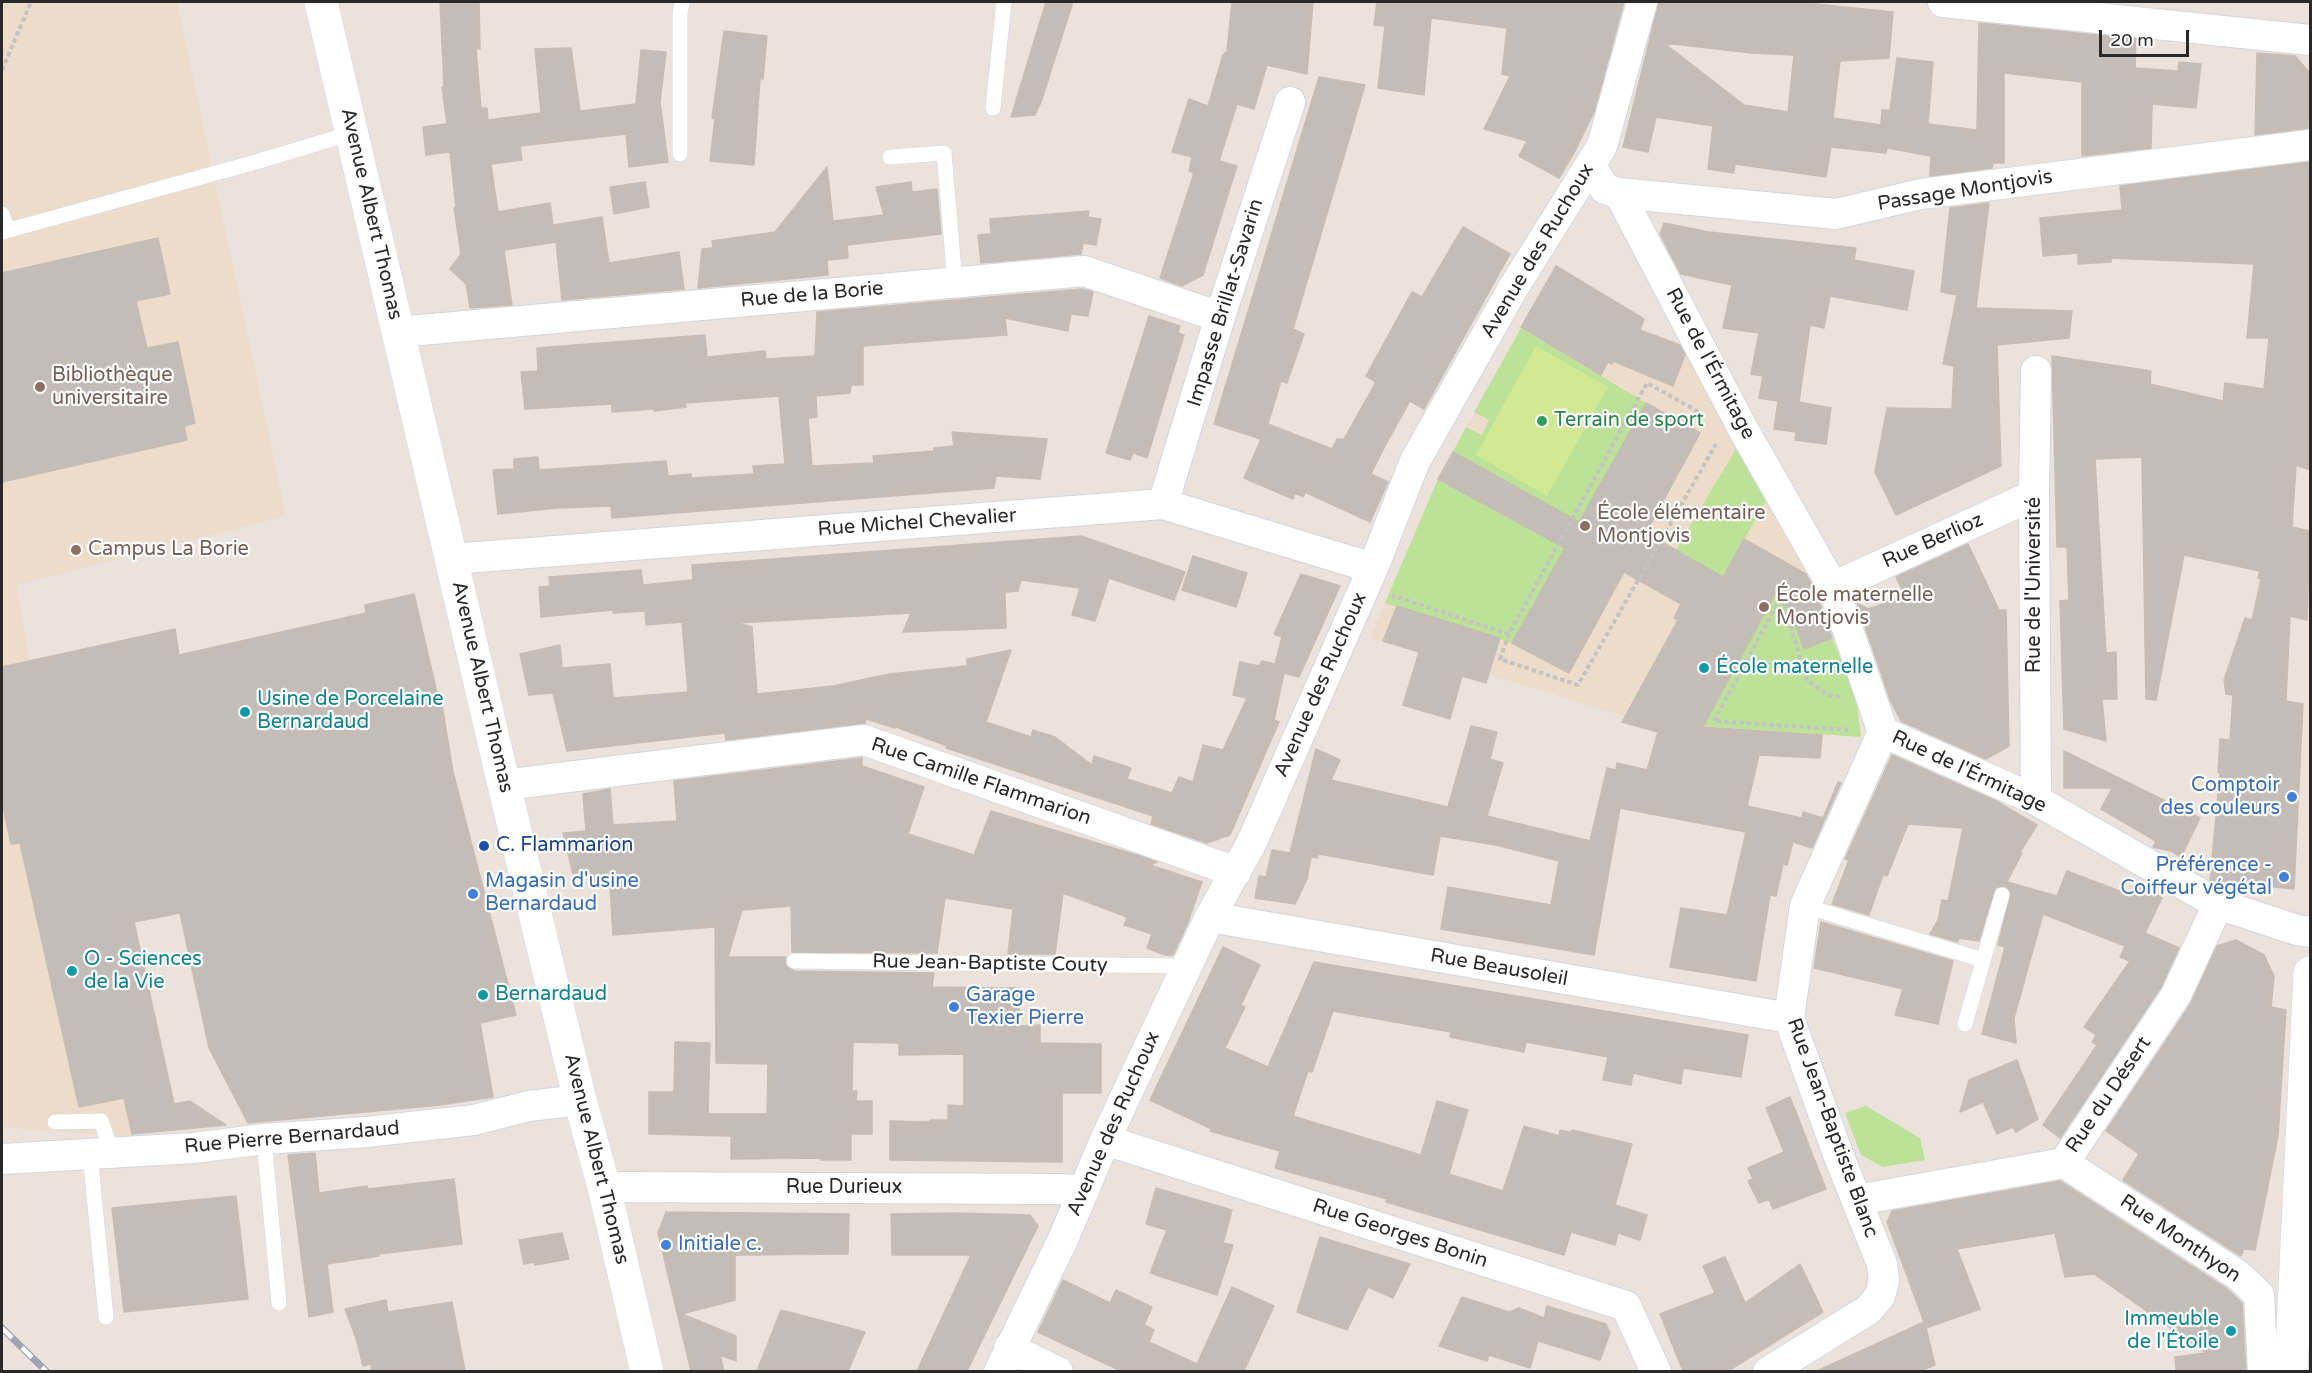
<!DOCTYPE html>
<html>
<head>
<meta charset="utf-8">
<style>
  body { margin:0 }
  #map { position:relative; width:2312px; height:1373px; overflow:hidden; background:#ebe2db; font-family:"Varela Round",sans-serif }
  canvas { display:block }
  .frame { position:absolute; inset:0; border:3px solid #292929; pointer-events:none }
  .scale { position:absolute; left:2099px; top:30px; width:90px; height:27px; box-sizing:border-box; border:3px solid #292929; border-top:0; padding-left:8px; font-size:18px; line-height:21px; white-space:nowrap; color:#292929; -webkit-text-stroke:4px #fff; paint-order:stroke }
</style>
</head>
<body>
<div id="map">
<canvas width="2312" height="1373"></canvas>
<div class="frame"></div>
<div class="scale">20 m</div>
</div>
<script>
const g = document.querySelector('canvas').getContext('2d');
g.lineJoin = 'round';
function fillPath(path, color) { g.fillStyle = color; g.fill(path, 'evenodd'); }
const poly = rows => new Path2D(rows.map(r => 'M' + r).join(''));
function trace(path, color, width, dash) { g.strokeStyle = color; g.lineWidth = width; g.lineCap = dash ? 'butt' : 'round'; g.setLineDash(dash || []); g.stroke(path); }
function write(font, color, halo, rows, align = 'center') {
  g.font = font + ' "Varela Round",sans-serif'; g.lineWidth = 4.5; g.setLineDash([]); g.textBaseline = 'middle'; g.strokeStyle = halo; g.fillStyle = color; for (const [text, x, y, turn = 0] of rows) {
    g.save(); g.translate(x, y); g.rotate((+turn || 0) * Math.PI / 180); g.textAlign = isNaN(turn) ? turn : align; if (halo) g.strokeText(text, 0, 0); g.fillText(text, 0, 0); g.restore();
  }
}
fillPath(poly([
  [2,2,177,2,286,516,16,585,51,776,133,1137,2,1127],
  [1521,328,1601,375,1613,361,1673,385,1686,353,1813,586,1856,696,1861,737,1644,722,1370,638,1438,479]
]), '#eddcca');
fillPath(poly([
  [1521,328,1646,403,1512,643,1385,603,1438,479,1549,505,1453,452,1466,427,1482,435,1489,420,1474,412],
  [1737,447,1766,501,1723,577,1676,550],
  [1777,592,1785,599,1804,649,1832,638,1856,696,1861,737,1704,726],
  [1866,1106,1920,1138,1925,1160,1883,1167,1861,1155,1845,1113]
]), '#bce297');
fillPath(poly([
  [1536,346,1608,387,1547,496,1476,455]
]), '#d1e993');
const building = poly([
  [440,2,479,2,480,49,476,49,481,108,487,108,488,120,541,113,535,49,571,48,580,111,636,104,641,50,666,52,660,102,668,162,629,167,626,134,520,146,522,160,491,164,498,212,550,203,554,232,554,225,602,217,609,263,679,252,684,289,562,300,556,242,504,250,512,305,470,308,466,284,450,269,461,254,454,208,456,208,450,152,426,155,423,127,447,124,442,87,444,87,440,2],
  [1046,2,1073,2,1041,102,1035,115,1011,117,1046,2],
  [1232,2,1313,2,1307,74,1267,65,1254,109,1237,104,1219,161,1237,166,1230,188,1203,275,1182,286,1160,278,1194,173,1189,171,1192,157,1172,152,1189,99,1208,106,1223,55,1227,51,1232,2],
  [1377,2,1624,2,1594,112,1576,149,1559,178,1519,156,1527,141,1484,129,1510,76,1502,74,1507,28,1431,18,1424,95,1378,88,1385,26,1374,25,1377,2],
  [1659,2,1797,2,1893,12,1889,58,1840,61,1833,118,1881,125,1882,110,1890,110,1897,58,1933,62,1928,124,1977,130,1979,23,2136,39,2135,68,2178,71,2179,62,2201,64,2196,108,2152,104,2151,148,2082,156,2082,82,2004,73,2004,163,1993,163,1992,168,1930,176,1931,156,1887,148,1886,153,1831,147,1826,177,1735,164,1734,173,1708,169,1713,126,1656,117,1648,152,1623,147,1659,2],
  [1664,43,1752,53,1794,55,1788,112,1744,105,1664,43],
  [724,31,767,36,763,79,760,79,754,165,710,161,715,118,712,118,724,31],
  [2257,53,2295,56,2310,73,2308,128,2255,135,2257,53],
  [1319,77,1365,85,1293,329,1304,334,1287,383,1281,381,1267,427,1268,424,1332,449,1337,439,1344,439,1376,382,1366,376,1412,292,1422,297,1463,227,1510,254,1424,409,1410,401,1385,446,1371,474,1388,482,1370,522,1305,492,1303,497,1295,493,1293,499,1244,478,1261,439,1214,424,1319,77],
  [2310,162,2310,470,2296,465,2292,527,2310,531,2307,620,2290,616,2286,701,2303,704,2294,889,2210,880,2220,773,2218,772,2220,739,2230,740,2233,695,2226,694,2224,680,2245,618,2252,620,2261,579,2258,578,2260,571,2184,555,2156,700,2146,699,2142,457,2095,459,2106,653,2116,652,2117,699,2102,699,2106,741,2064,729,2060,601,2069,600,2067,547,2057,547,2052,356,2151,371,2150,384,2223,401,2225,383,2264,389,2269,338,2247,338,2254,264,2111,258,2111,262,2078,264,2078,253,2043,256,2040,218,2122,210,2120,186,2310,162],
  [827,167,833,221,884,215,876,187,911,182,912,192,937,189,941,234,847,245,848,258,827,260,828,275,698,288,702,249,713,248,712,241,775,232,827,167],
  [645,182,649,207,614,214,610,187,645,182],
  [1989,203,1976,308,2072,311,2069,338,1997,345,2001,466,1896,515,1875,472,1887,408,1952,409,1954,366,1943,364,1957,295,1941,292,1950,208,1989,203],
  [1089,211,1088,217,1101,219,1096,245,1083,243,1081,254,981,263,978,235,991,234,990,219,1089,211],
  [1664,223,1709,232,1856,248,1854,260,1914,271,1907,310,1830,296,1824,328,1810,325,1799,402,1831,408,1826,444,1795,440,1796,432,1774,429,1778,401,1759,398,1763,376,1751,374,1759,333,1723,328,1732,285,1681,274,1660,234,1664,223],
  [158,238,170,294,136,301,147,348,178,342,195,423,184,426,187,440,2,482,2,273,158,238],
  [1556,266,1644,319,1640,330,1680,345,1685,355,1673,386,1613,361,1612,364,1608,362,1601,375,1521,327,1556,266],
  [1082,289,1093,292,1088,316,1071,314,1068,331,1005,318,1007,335,863,346,863,385,851,385,850,393,816,396,817,417,808,418,812,466,874,463,873,456,934,451,934,448,954,446,952,432,1047,439,1040,479,996,476,994,488,612,518,611,506,558,508,498,514,493,470,514,469,514,459,538,457,539,470,666,461,668,476,691,474,691,478,754,474,753,466,785,464,779,396,685,403,686,407,654,411,654,409,612,412,612,404,525,409,521,372,538,371,537,348,705,335,707,357,765,351,766,359,815,356,817,312,1082,289],
  [1149,316,1180,326,1178,333,1184,335,1147,458,1133,453,1130,460,1106,453,1149,316],
  [1646,403,1700,433,1646,533,1723,577,1744,539,1806,574,1816,592,1832,638,1804,649,1780,585,1703,727,1822,735,1820,758,1759,755,1747,806,1802,818,1803,812,1823,818,1838,782,1841,783,1812,848,1793,842,1787,865,1783,864,1776,896,1770,895,1756,981,1670,967,1681,908,1727,915,1746,832,1620,808,1594,955,1441,929,1448,887,1551,905,1559,861,1496,845,1440,836,1433,875,1319,854,1317,858,1311,857,1307,879,1295,904,1255,898,1259,876,1266,877,1272,850,1290,853,1316,749,1340,760,1331,780,1448,807,1471,726,1497,732,1490,759,1503,763,1487,816,1590,841,1607,768,1616,770,1617,763,1647,770,1658,732,1622,722,1678,620,1674,618,1681,604,1624,572,1569,673,1512,643,1565,548,1438,479,1453,452,1579,522,1646,403],
  [1081,536,1185,572,1174,600,1109,578,1095,621,1072,615,1080,588,1021,580,1018,591,1005,592,1006,628,903,632,911,613,737,623,752,627,757,694,833,686,889,674,967,666,967,659,1011,650,986,722,1031,737,1033,730,1055,737,1092,765,1094,756,1131,768,1127,779,1172,793,1179,777,1193,782,1203,745,1223,750,1247,698,1233,695,1240,662,1259,666,1262,661,1275,664,1282,637,1274,634,1301,574,1340,586,1299,677,1284,673,1274,720,1279,722,1230,835,1207,843,1151,824,1153,816,946,748,947,746,896,727,895,728,866,719,865,723,726,740,725,733,567,751,553,693,529,695,520,654,560,645,562,668,610,664,613,698,688,692,682,622,646,625,645,611,613,613,613,610,541,617,539,587,550,586,549,577,641,570,643,585,693,580,692,565,1081,536],
  [1968,544,1999,610,2006,610,2009,746,1986,759,1901,721,1891,702,1857,603,1868,609,1905,596,1896,577,1968,544],
  [1193,556,1247,573,1236,607,1182,590,1193,556],
  [414,594,437,693,440,692,453,772,516,1015,480,1023,493,1097,440,1105,248,1123,209,1048,180,913,134,922,174,1104,190,1101,226,1125,132,1134,124,1098,79,1107,20,843,11,844,2,801,2,667,175,629,179,655,366,613,365,605,414,594],
  [1397,606,1500,638,1486,683,1462,676,1450,719,1403,705,1419,652,1383,641,1397,606],
  [2064,751,2200,818,2181,857,2171,851,2153,847,2156,841,2101,809,2112,788,2064,788,2064,751],
  [1892,755,1996,801,2037,825,2020,852,2022,853,2007,882,2057,896,2067,871,2130,895,2136,882,2162,898,2145,933,2179,948,2161,987,2060,1138,2043,1125,2097,1045,2092,1042,2096,1035,2084,1027,2130,961,2120,957,2125,946,2043,914,2014,1018,2016,1043,1982,1034,2005,947,1998,945,2011,892,2004,886,1995,888,1979,941,1959,938,1958,942,1930,934,1938,920,1942,900,1948,901,1963,828,1908,824,1887,876,1883,875,1869,915,1832,904,1849,860,1845,859,1892,755],
  [862,758,862,766,924,787,908,834,974,855,991,811,1140,856,1157,862,1150,865,1202,882,1187,925,1173,955,1165,955,1147,948,1152,934,1124,925,1127,917,1063,893,1055,954,1008,954,1013,909,945,898,937,953,792,952,791,906,742,910,728,957,785,957,786,966,794,971,934,973,932,987,1019,988,1019,1026,1040,1025,1040,1043,1101,1044,1101,1093,1062,1093,1062,1162,890,1160,890,1121,930,1122,930,1120,948,1120,948,1105,964,1106,964,1054,899,1055,899,1043,853,1042,852,1091,857,1091,856,1101,872,1101,872,1134,851,1134,851,1160,821,1160,822,1158,731,1159,731,1136,649,1134,649,1092,674,1092,675,1042,710,1043,708,1114,767,1114,768,1064,716,1063,715,927,613,935,610,887,593,888,592,873,573,874,563,833,586,831,583,794,610,789,613,825,677,821,674,781,862,758],
  [1821,922,1953,961,1938,1024,1895,1015,1903,989,1814,968,1821,922],
  [2236,940,2264,955,2274,976,2271,1007,2286,1010,2278,1136,2255,1250,2244,1249,2241,1256,2123,1180,2139,1154,2106,1131,2190,1005,2217,946,2236,940],
  [1223,947,1260,965,1241,1005,1245,1007,1225,1048,1268,1067,1314,962,1748,1035,1741,1077,1683,1068,1681,1084,1633,1073,1631,1085,1603,1080,1608,1057,1526,1042,1524,1052,1450,1037,1451,1032,1333,1011,1312,1072,1308,1071,1293,1116,1421,1155,1437,1101,1468,1110,1449,1174,1503,1191,1524,1126,1559,1136,1560,1130,1571,1132,1572,1130,1632,1144,1615,1205,1647,1215,1640,1240,1618,1233,1615,1245,1571,1232,1564,1255,1386,1202,1387,1199,1275,1168,1280,1151,1210,1131,1212,1129,1150,1100,1223,947],
  [2017,1060,2038,1119,2016,1132,2013,1127,1997,1134,1983,1102,1960,1112,1969,1080,2017,1060],
  [1790,1097,1826,1189,1773,1209,1769,1199,1759,1203,1748,1181,1753,1179,1748,1168,1784,1152,1766,1108,1790,1097],
  [315,1153,319,1193,367,1186,368,1189,454,1179,462,1244,379,1254,379,1256,327,1264,333,1312,309,1317,288,1155,315,1153],
  [2060,1181,2227,1289,2242,1303,2246,1371,2176,1371,2175,1357,2206,1353,2094,1274,2065,1277,2055,1233,1957,1249,1980,1309,1926,1328,1935,1365,1920,1371,1817,1371,1924,1322,1887,1222,1892,1211,2060,1181],
  [1156,1188,1232,1210,1223,1243,1233,1245,1217,1295,1150,1273,1167,1230,1146,1224,1156,1188],
  [236,1196,248,1299,124,1312,112,1208,236,1196],
  [666,1212,849,1214,848,1254,735,1255,735,1300,682,1314,736,1336,736,1361,720,1355,724,1371,691,1371,658,1233,666,1212],
  [954,1213,1030,1215,1038,1226,967,1371,917,1371,971,1255,892,1255,891,1214,954,1213],
  [562,1233,569,1259,535,1265,534,1262,524,1264,519,1240,562,1233],
  [1320,1237,1410,1264,1393,1298,1368,1287,1347,1330,1297,1312,1320,1237],
  [1725,1257,1745,1303,1800,1264,1823,1312,1728,1371,1683,1371,1660,1314,1715,1293,1703,1266,1725,1257],
  [1063,1280,1110,1303,1116,1290,1152,1307,1144,1325,1154,1330,1149,1342,1197,1364,1232,1287,1274,1306,1244,1371,1121,1371,1038,1332,1063,1280],
  [1462,1297,1509,1312,1519,1308,1544,1318,1547,1306,1606,1324,1610,1333,1600,1360,1538,1341,1530,1368,1489,1355,1487,1361,1439,1346,1462,1297],
  [386,1300,388,1312,452,1302,465,1371,371,1371,371,1364,363,1366,356,1338,345,1309,386,1300],
  [781,1310,865,1332,848,1371,757,1371,781,1310]
]);
fillPath(building, '#c3bcb7');
trace(building, '#c6bdb4', 1.5);
const lane = poly([
  [993,108,1004,2],
  [680,154,680,14,682,2],
  [890,157,944,153,955,283],
  [2,214,8,230],
  [2,232,256,162,352,133],
  [1805,906,1983,960],
  [794,961,1186,966],
  [1965,1024,2002,895],
  [55,1122,101,1121,112,1152],
  [264,1139,279,1303],
  [90,1154,106,1317]
]);
const street = poly([
  [1943,2,2310,40],
  [1591,166,1605,189,1619,193,1743,429,1833,587,1883,732,2036,800,2218,904,2297,930,2310,932],
  [1619,193,1836,214,1921,194,2310,145],
  [398,332,1084,271,1220,317],
  [2036,371,2034,495,2036,800],
  [1163,504,1220,317,1290,102],
  [452,559,1163,504,1373,568],
  [1833,587,2034,495],
  [504,785,864,740,1236,872],
  [1210,917,1789,1018],
  [1105,1140,1626,1306,1656,1372],
  [2,1159,194,1148,264,1139,367,1132,474,1120,529,1106,580,1100],
  [2064,1163,2238,1275,2259,1295,2263,1370,2265,1372],
  [604,1187,1060,1189,1084,1191],
  [1857,1200,2064,1163,2176,995,2218,904],
  [1009,1348,1058,1372],
  [999,1372,1064,1237,1105,1140,1210,917,1251,844,1373,568,1415,461,1512,290,1602,146,1642,2],
  [1768,1372,1868,1310,1880,1296,1884,1280,1882,1264,1838,1154,1789,1018,1805,906,1883,732]
]);
const secondary = poly([
  [321,2,504,785,580,1100,604,1187,647,1372],
  [2291,1372,2310,973]
]);
trace(lane, '#d0d6e2', 16);
trace(street, '#d0d6e2', 32);
trace(secondary, '#d0d6e2', 34);
trace(poly([
  [2,70,31,2],
  [1393,599,1394,596,1509,634,1647,383,1699,412],
  [1509,634,1500,659,1578,685,1716,444],
  [1840,697,1826,694,1807,680,1784,604,1779,601,1714,721,1851,730]
]), '#c3c3c3', 4, [4.5, 3]);
trace(lane, '#fff', 15);
trace(street, '#fff', 30);
trace(secondary, '#fff', 33);
const rail = poly([
  [2,1328,47,1372]
]);
trace(rail, '#9ea4b3', 7);
trace(rail, '#fff', 4.5, [14]);
for (const [x, y, r, color] of [
  [40,387,6,"#8d6e63"],
  [1542,421,6,"#2e9e5b"],
  [1585,526,6,"#8d6e63"],
  [76,550,6,"#8d6e63"],
  [1764,607,6,"#8d6e63"],
  [1704,668,6,"#0f9aa8"],
  [245,712,6,"#0f9aa8"],
  [2292,797,6,"#3f7fe0"],
  [484,846,6,"#1a4fb4"],
  [2284,877,6,"#3f7fe0"],
  [473,894,6,"#3f7fe0"],
  [72,971,6,"#0f9aa8"],
  [483,995,6,"#0f9aa8"],
  [954,1007,6,"#3f7fe0"],
  [666,1245,6,"#3f7fe0"],
  [2231,1331,6,"#0f9aa8"]
]) { const dot = new Path2D(); dot.arc(x, y, r, 0, 2 * Math.PI); g.fillStyle = color; g.fill(dot); trace(dot, '#fff', 2); }
write('20px', '#292929', '#fff', [
  ["Passage Montjovis",1965,191,-9],
  ["Avenue Albert Thomas",371,214,77],
  ["Avenue des Ruchoux",1538,251,-59],
  ["Rue de la Borie",812,295,-5],
  ["Impasse Brillat-Savarin",1226,303,-73],
  ["Rue de l'Érmitage",1710,364,62],
  ["Rue Michel Chevalier",917,523,-4],
  ["Rue Berlioz",1933,541,-24],
  ["Rue de l'Université",2035,585,-90],
  ["Avenue des Ruchoux",1321,685,-66],
  ["Avenue Albert Thomas",482,687,77],
  ["Rue de l'Érmitage",1969,772,25],
  ["Rue Camille Flammarion",981,782,19],
  ["Rue Jean-Baptiste Couty",990,964,1],
  ["Rue Beausoleil",1499,968,10],
  ["Rue du Désert",2109,1095,-56],
  ["Avenue des Ruchoux",1114,1124,-66],
  ["Rue Jean-Baptiste Blanc",1832,1128,70],
  ["Rue Pierre Bernardaud",292,1138,-5],
  ["Avenue Albert Thomas",596,1159,76],
  ["Rue Durieux",844,1188],
  ["Rue Georges Bonin",1400,1234,18],
  ["Rue Monthyon",2180,1239,34]
]);
write('20px', '#785e54', '#fff', [
  ["Bibliothèque",52,376],
  ["universitaire",52,399],
  ["École élémentaire",1597,514],
  ["Montjovis",1597,537],
  ["Campus La Borie",88,550],
  ["École maternelle",1776,596],
  ["Montjovis",1776,619]
], 'left');
write('20px', '#27864d', '#fff', [
  ["Terrain de sport",1554,421]
], 'left');
write('20px', '#0d838f', '#fff', [
  ["École maternelle",1716,668],
  ["Usine de Porcelaine",257,700],
  ["Bernardaud",257,723],
  ["O - Sciences",84,960],
  ["de la Vie",84,983],
  ["Bernardaud",495,995],
  ["Immeuble",2219,1320,"right"],
  ["de l'Étoile",2219,1343,"right"]
], 'left');
write('20px', '#366cbe', '#fff', [
  ["Comptoir",2280,786,"right"],
  ["des couleurs",2280,809,"right"],
  ["Préférence -",2272,866,"right"],
  ["Coiffeur végétal",2272,889,"right"],
  ["Magasin d'usine",485,882],
  ["Bernardaud",485,905],
  ["Garage",966,996],
  ["Texier Pierre",966,1019],
  ["Initiale c.",678,1245]
], 'left');
write('20px', '#164399', '#fff', [
  ["C. Flammarion",496,846]
], 'left');
</script>
</body>
</html>
